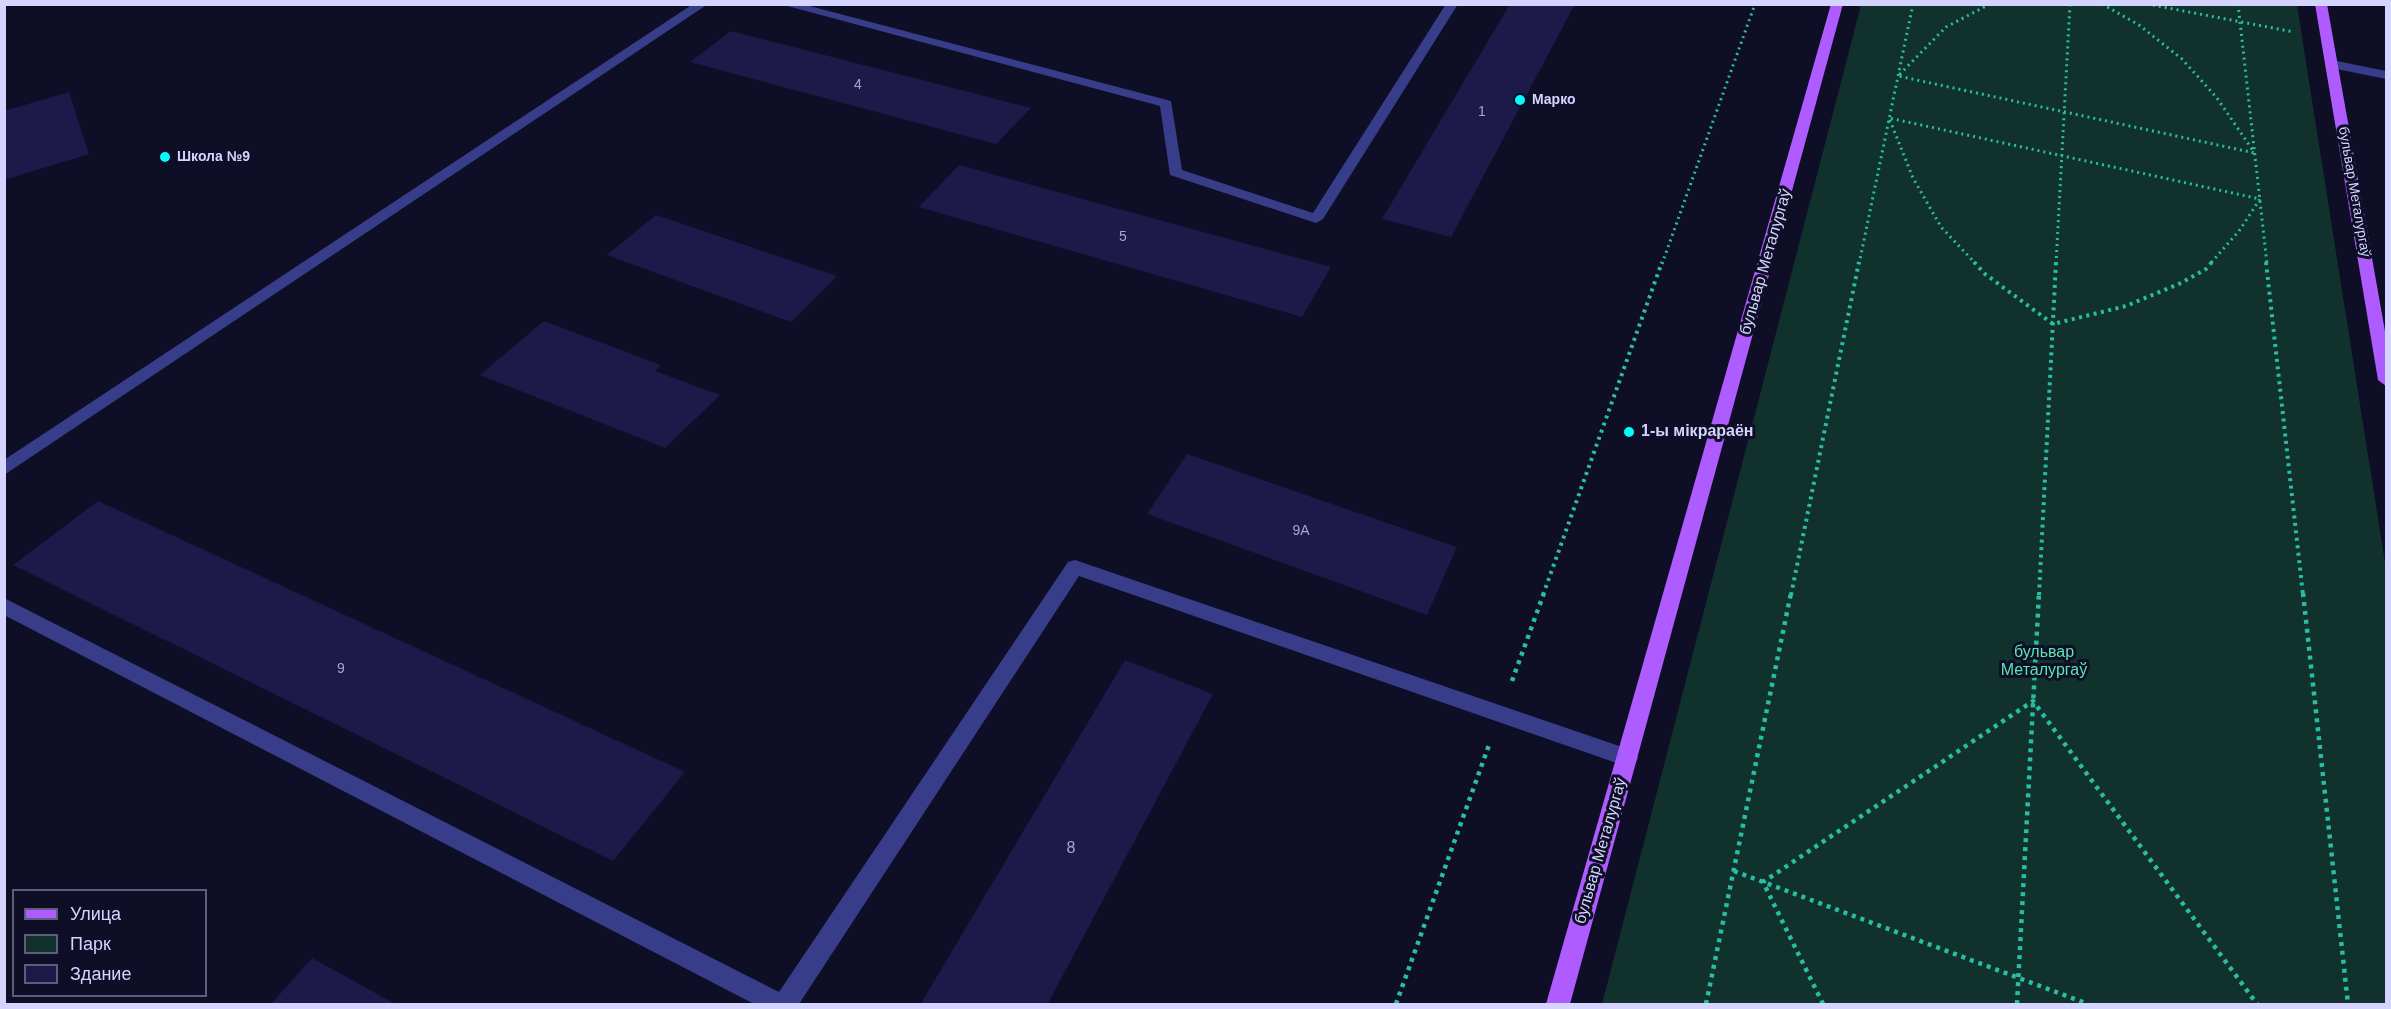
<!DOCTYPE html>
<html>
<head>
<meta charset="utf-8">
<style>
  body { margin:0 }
  #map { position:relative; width:2391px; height:1009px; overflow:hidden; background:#0f0e27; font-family:Arial,sans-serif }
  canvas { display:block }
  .frame { position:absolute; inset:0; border:6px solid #d4d4ff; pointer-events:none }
  .legend { position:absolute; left:12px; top:889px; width:195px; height:108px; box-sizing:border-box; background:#0f0e27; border:2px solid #5e5d7d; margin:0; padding:8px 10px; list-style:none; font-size:18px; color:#d4d4ff }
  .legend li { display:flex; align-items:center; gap:12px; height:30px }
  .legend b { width:30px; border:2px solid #5e5d7d }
</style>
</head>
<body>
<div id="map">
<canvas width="2391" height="1009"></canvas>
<div class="frame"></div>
<ul class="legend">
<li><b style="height:8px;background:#ae5bff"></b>Улица</li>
<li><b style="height:16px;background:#11312c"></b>Парк</li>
<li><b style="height:16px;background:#1d1949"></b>Здание</li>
</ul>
</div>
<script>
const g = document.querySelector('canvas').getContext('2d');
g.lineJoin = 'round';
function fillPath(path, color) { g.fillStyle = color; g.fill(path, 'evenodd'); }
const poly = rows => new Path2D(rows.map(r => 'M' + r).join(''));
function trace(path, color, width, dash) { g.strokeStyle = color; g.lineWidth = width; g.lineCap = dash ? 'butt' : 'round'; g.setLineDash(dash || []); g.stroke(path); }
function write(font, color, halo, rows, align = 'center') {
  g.font = font + ' Arial,sans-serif'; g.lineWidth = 6; g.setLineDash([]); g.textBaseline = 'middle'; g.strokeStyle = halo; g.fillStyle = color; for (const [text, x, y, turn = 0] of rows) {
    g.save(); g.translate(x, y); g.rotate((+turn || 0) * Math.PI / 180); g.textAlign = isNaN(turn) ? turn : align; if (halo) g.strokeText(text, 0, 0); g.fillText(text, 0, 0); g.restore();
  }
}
fillPath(poly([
  [1861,5,2297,5,2386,569,2386,1004,1602,1004]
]), '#11312c');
fillPath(poly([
  [1510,4,1575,4,1451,237,1382,219],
  [731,31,1031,108,996,144,690,62],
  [69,92,89,154,4,180,4,111],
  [959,165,1331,267,1302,317,919,207],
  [656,215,837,276,791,322,607,255],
  [544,321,661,365,655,371,720,395,665,448,480,375],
  [1187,454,1457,547,1427,615,1147,514],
  [98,501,685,772,613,861,13,565],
  [1125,660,1213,694,1047,1005,920,1005],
  [312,958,397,1005,270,1005]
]), '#1d1949');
trace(poly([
  [1990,4,1946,27,1898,76,2255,153],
  [2102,4,2139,25,2182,59,2217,98,2254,152],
  [2147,4,2294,32],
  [2238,4,2267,264],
  [1662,264,1755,4],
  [1859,264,1913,4],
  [1976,264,1941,227,1913,178,1889,118,2260,199,2239,231,2210,264],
  [2056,264,2070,4]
]), '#29bea3', 3, [2, 4]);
trace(poly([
  [1974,262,1985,274,2053,324,2126,306,2181,283,2206,269,2212,262],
  [2266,262,2303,595],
  [1543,595,1662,262],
  [1791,595,1859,262],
  [2039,595,2056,262]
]), '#29bea3', 4, [3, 4.5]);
trace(poly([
  [2303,593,2348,1004],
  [1512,681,1544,593],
  [1734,871,2088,1004],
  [1396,1004,1489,745],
  [1706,1004,1791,593],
  [1823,1004,1763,882,2033,701,2257,1004],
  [2017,1004,2039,593]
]), '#29bea3', 4.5, [4, 5]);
fillPath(poly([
  [693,4,708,4,4,475,4,460,693,4],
  [780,4,802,4,1171,101,1182,170,1313,213,1446,4,1458,4,1323,219,1316,223,1170,175,1160,106,780,4],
  [2332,60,2386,71,2386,79,2327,67,2327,61,2332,60],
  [1075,560,1628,749,1635,751,1638,758,1635,765,1628,767,1079,576,799,1004,754,1004,4,615,4,598,779,992,1068,562,1075,560]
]), '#373d88');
fillPath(poly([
  [1831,4,1843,4,1570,1004,1546,1004,1831,4],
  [2315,4,2327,4,2386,337,2386,386,2378,380,2315,4]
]), '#ae5bff');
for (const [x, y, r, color] of [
  [1520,100,6,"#00fffa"],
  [165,157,6,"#00fffa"],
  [1629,432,6,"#00fffa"]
]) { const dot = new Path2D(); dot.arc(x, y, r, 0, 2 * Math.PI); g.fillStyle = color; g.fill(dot); trace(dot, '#0f0e27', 2); }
write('14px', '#a6a5d2', null, [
  ["4",858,85],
  ["1",1482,112],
  ["5",1123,237],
  ["9А",1301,531],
  ["9",341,669]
]);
write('bold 14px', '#d4d4ff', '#0f0e27', [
  ["Марко",1532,100],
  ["Школа №9",177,157]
], 'left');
write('14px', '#d4d4ff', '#0f0e27', [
  ["бульвар Металургаў",2354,192,80]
]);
write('16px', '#d4d4ff', '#0f0e27', [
  ["бульвар Металургаў",1766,262,-74],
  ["бульвар Металургаў",1601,851,-74]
]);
write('bold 16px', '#d4d4ff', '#0f0e27', [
  ["1-ы мікрараён",1641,432]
], 'left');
write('16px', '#59e6b2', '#0f0e27', [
  ["бульвар",2044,653],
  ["Металургаў",2044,671]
]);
write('16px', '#a6a5d2', null, [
  ["8",1071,849]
]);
</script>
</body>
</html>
